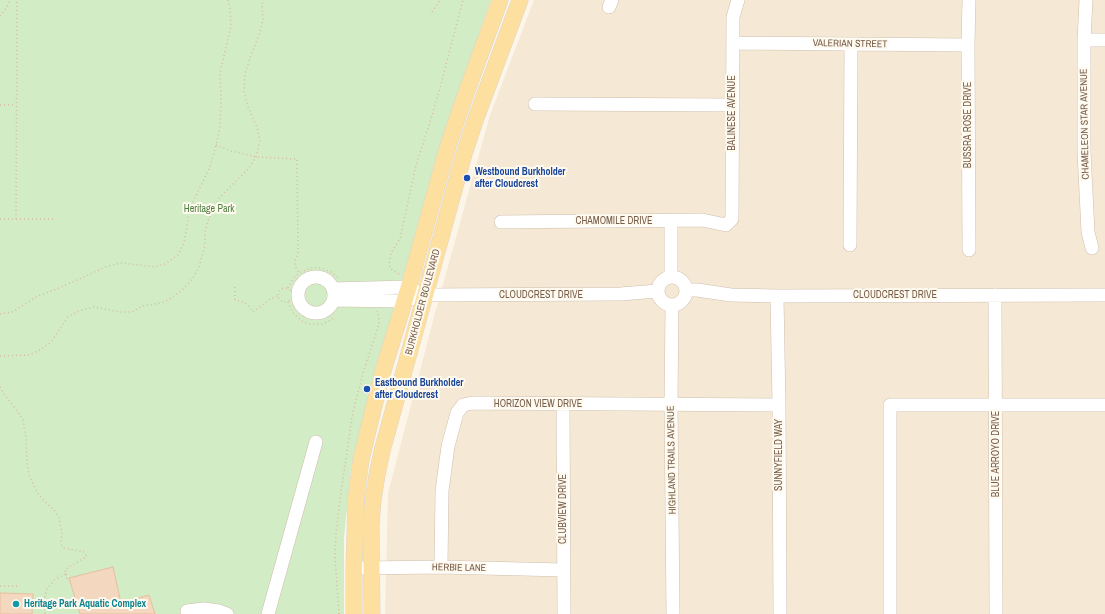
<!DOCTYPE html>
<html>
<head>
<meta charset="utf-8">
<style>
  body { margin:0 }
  canvas { display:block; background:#fdf6e8 }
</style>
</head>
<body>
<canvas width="1105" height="614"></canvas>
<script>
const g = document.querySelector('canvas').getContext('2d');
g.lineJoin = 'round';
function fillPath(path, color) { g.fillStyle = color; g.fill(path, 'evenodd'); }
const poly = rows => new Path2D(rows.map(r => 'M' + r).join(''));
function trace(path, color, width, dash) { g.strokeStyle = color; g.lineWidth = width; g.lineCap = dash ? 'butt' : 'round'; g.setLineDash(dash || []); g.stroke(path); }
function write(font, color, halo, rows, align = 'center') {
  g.font = font + ' "Archivo Narrow",sans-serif'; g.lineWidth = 4; g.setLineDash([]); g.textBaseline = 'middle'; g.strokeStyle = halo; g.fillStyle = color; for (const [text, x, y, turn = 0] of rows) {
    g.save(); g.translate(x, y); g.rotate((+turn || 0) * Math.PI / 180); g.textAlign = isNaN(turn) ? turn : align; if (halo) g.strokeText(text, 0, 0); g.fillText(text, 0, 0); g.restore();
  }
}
fillPath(poly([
  [534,0,1105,0,1105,614,385,614,388,493,435,313,490,115]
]), '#f5e9d6');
fillPath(poly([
  [0,0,491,0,482,25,351,468,344,538,344,614,0,614]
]), '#d2ecc5');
const building = poly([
  [113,567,121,603,149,595,155,614,80,614,69,578,113,567],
  [0,593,33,594,32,614,0,614,0,593]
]);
fillPath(building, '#f3d7be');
trace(building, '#e7bf9e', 1);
const minor = poly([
  [1086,0,1084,40,1084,152,1088,232,1092,248],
  [609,7,612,0],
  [1084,40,1105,40],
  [733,43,968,45],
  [535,104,733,105],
  [501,222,702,220,726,225,732,219,733,17,738,0],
  [850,245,851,44],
  [969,250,968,45,969,0],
  [671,276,671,221],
  '658 291a14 14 0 1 1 28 0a14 14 0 1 1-28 0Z',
  '298 295a18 18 0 1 1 36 0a18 18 0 1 1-36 0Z',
  [333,289,408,287,416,291],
  [686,290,697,290,731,295,777,296,1105,295],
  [995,295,996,614],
  [777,296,779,405,780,614],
  [333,300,404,301,425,295,621,294,657,291],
  [672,305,671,404,673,614],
  [563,404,564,614],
  [441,567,442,491,448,446,457,413,463,405,472,403,779,405],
  [361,568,441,567,563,570],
  [187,611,204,609,219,611,227,614],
  [268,614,316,442],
  [890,614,890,405,1105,405]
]);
const major = poly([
  [354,614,354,568,356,497,361,460,373,410,383,371,410,283,448,146,460,110,500,0],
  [372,614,371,525,373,500,377,475,382,451,464,154,476,118,520,0]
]);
trace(minor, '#d0bfac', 14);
trace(major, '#dcd5d0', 17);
trace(poly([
  [432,12,440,0],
  [0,16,7,7,10,0],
  [0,105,16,105],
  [216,145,231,151,245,154,256,157,297,159,298,254,295,261,295,266,299,273,310,268,322,268,331,272,339,278],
  [0,219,56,219],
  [16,219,17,0],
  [399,274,391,269,389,264,390,259,391,253,400,239,416,165,430,122,440,88,463,0],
  [235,287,235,300,244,302,249,306,253,312,270,299,277,296],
  '278 295a7 7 0 1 1 14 0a7 7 0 1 1-14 0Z',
  [288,288,293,279,299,273],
  [288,302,291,309,294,314,303,322,310,324,322,324,329,321,335,317],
  [0,314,12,312,38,296,59,288,108,266,121,263,155,267,165,264,178,255,184,243,190,208,210,167,216,145,220,127,221,100,220,73,231,26,230,9,228,0],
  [0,356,29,355,40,350,51,342,68,317,79,311,94,307,121,312,132,312,142,306,161,303,168,300,182,290,193,278,199,267,205,245,205,232,209,218,220,197,249,168,256,157,260,141,257,127,248,107,244,91,245,74,250,58,260,32,263,19,262,7,263,0],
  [0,387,4,394,18,412,23,420,26,438,27,464,29,475,37,492,42,499,54,510,59,517,62,534,61,541,62,546,64,548,84,552,86,554,86,557,69,567,65,570,66,574,55,579,47,589,45,595,45,614],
  [66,574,67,579],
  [0,586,20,586],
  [339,614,335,557,336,533,340,499,353,411,364,370,379,324,379,317,377,311]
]), '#d9bba1', 1.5, [1, 3]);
trace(minor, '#fff', 13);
trace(major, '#fde09f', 16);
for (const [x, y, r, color] of [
  [467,178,4,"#1a4fb4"],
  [367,389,4,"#1a4fb4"],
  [16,604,4,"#0f9aa8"]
]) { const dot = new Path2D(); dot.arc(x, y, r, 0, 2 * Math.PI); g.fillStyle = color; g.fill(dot); trace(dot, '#fffaef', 1.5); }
write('10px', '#785e4a', '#fffaef', [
  ["VALERIAN STREET",850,44,1],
  ["BALINESE AVENUE",732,113,-90],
  ["CHAMELEON STAR AVENUE",1085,124,-91],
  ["BUSSRA ROSE DRIVE",968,125,-90],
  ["CHAMOMILE DRIVE",614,221],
  ["CLOUDCREST DRIVE",541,295],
  ["CLOUDCREST DRIVE",895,295],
  ["BURKHOLDER BOULEVARD",423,302,-75],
  ["HORIZON VIEW DRIVE",538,404],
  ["BLUE ARROYO DRIVE",996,454,-90],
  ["SUNNYFIELD WAY",779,455,-90],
  ["HIGHLAND TRAILS AVENUE",672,460,-91],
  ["CLUBVIEW DRIVE",563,509,-90],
  ["HERBIE LANE",459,568,1]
]);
write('bold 10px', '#164399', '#fffaef', [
  ["Westbound Burkholder",475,172],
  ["after Cloudcrest",475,184],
  ["Eastbound Burkholder",375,383],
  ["after Cloudcrest",375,395]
], 'left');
write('10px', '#4f7f42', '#fffaef', [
  ["Heritage Park",209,209]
]);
write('bold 10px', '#0d838f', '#fffaef', [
  ["Heritage Park Aquatic Complex",24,604]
], 'left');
</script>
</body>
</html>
